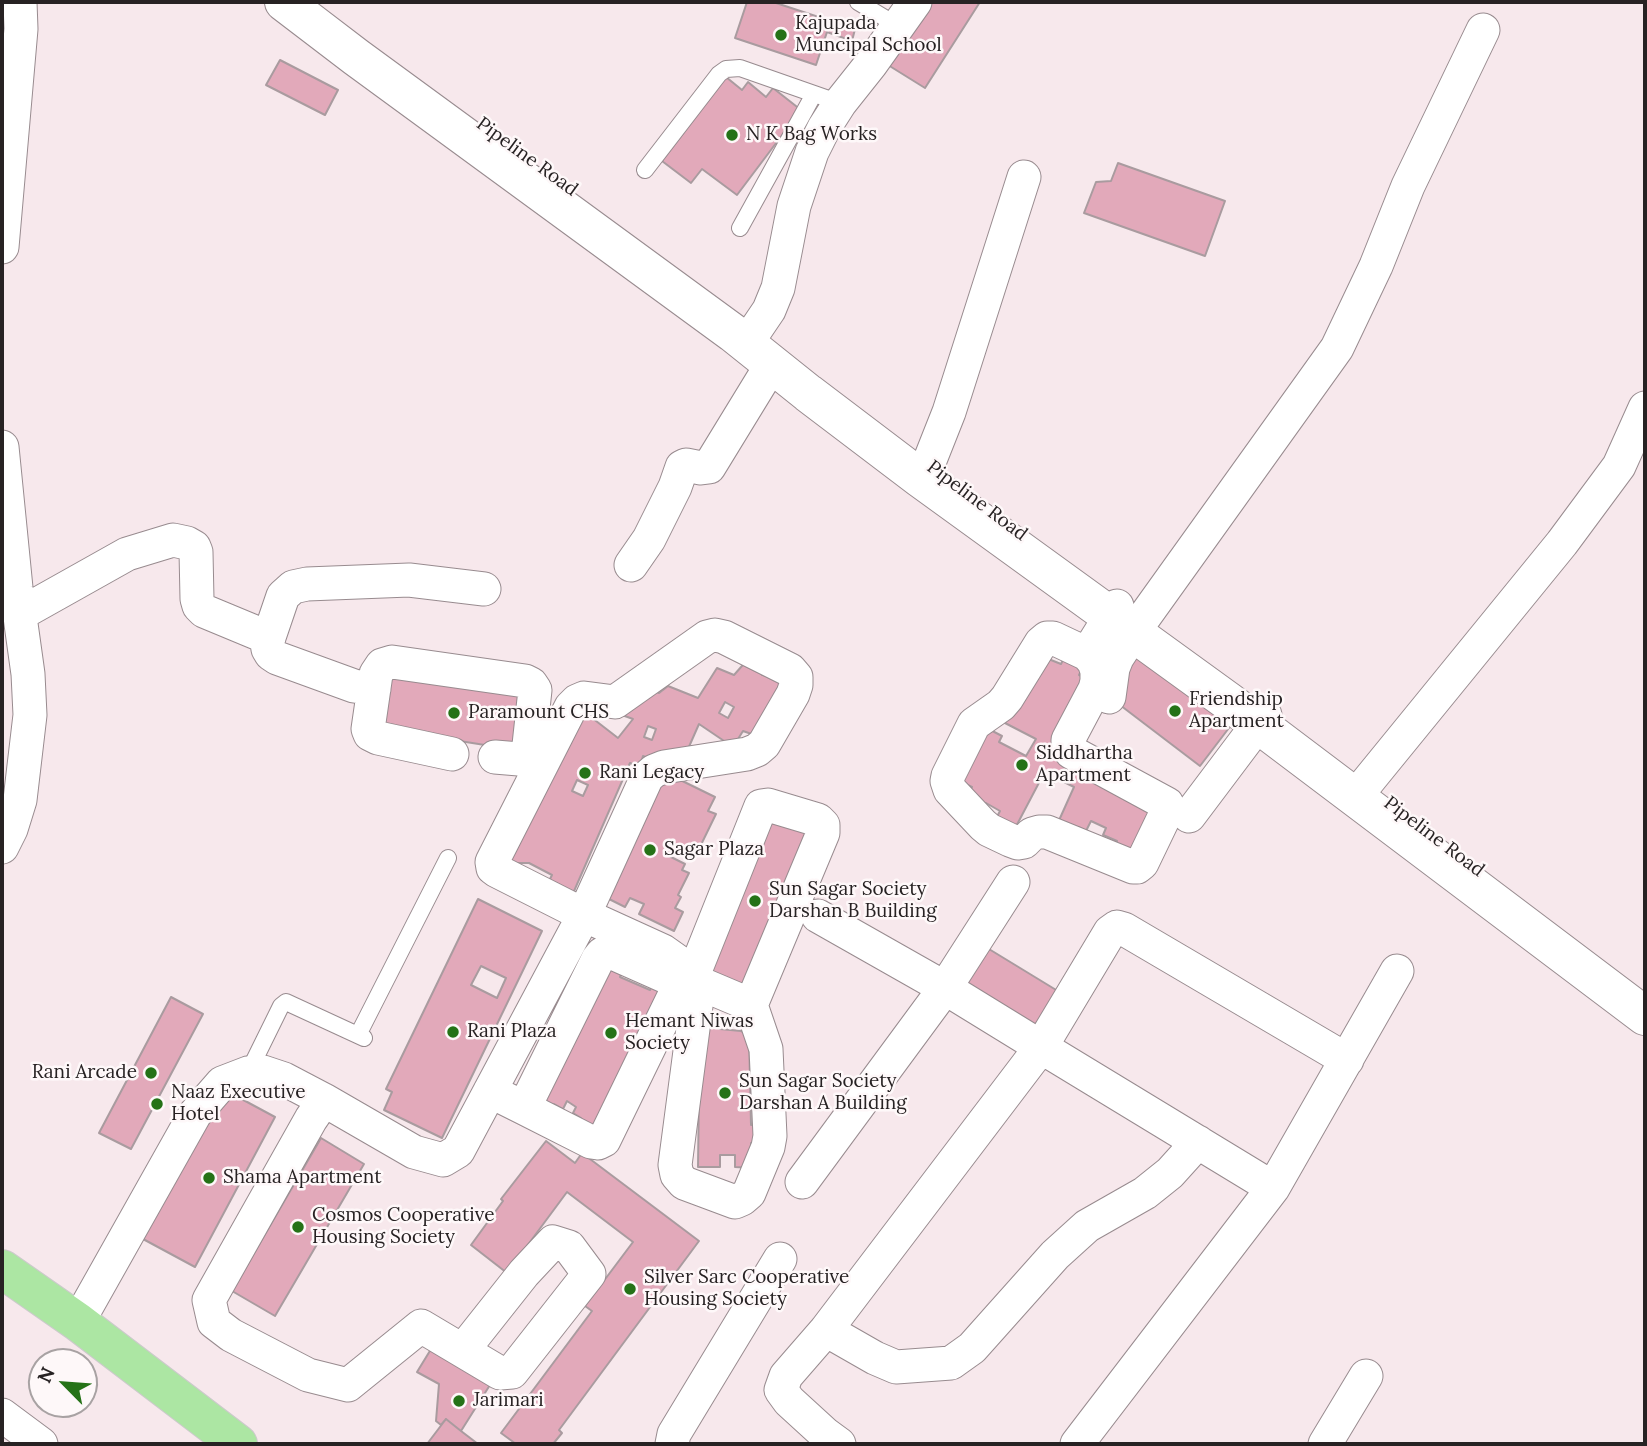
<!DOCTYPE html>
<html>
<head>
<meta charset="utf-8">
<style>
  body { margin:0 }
  #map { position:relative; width:1647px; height:1446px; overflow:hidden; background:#f7e8ec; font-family:Lora,serif }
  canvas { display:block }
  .frame { position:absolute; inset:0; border:4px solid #272223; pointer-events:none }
  .north { position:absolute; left:28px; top:1348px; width:70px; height:70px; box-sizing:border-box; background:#fef8f9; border:2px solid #a8a2a3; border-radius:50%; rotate:295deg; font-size:19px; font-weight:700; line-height:28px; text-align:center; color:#272223 }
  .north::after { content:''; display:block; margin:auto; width:24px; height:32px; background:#257217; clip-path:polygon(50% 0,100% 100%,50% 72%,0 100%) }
</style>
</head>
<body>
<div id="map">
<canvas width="1647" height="1446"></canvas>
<div class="frame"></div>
<div class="north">N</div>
</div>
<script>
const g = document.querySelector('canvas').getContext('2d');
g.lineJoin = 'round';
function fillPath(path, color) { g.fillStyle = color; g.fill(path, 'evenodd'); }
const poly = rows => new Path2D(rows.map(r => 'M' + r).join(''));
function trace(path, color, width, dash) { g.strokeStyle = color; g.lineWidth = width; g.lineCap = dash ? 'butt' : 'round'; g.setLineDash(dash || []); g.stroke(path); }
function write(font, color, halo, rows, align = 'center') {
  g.font = font + ' Lora,serif'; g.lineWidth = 5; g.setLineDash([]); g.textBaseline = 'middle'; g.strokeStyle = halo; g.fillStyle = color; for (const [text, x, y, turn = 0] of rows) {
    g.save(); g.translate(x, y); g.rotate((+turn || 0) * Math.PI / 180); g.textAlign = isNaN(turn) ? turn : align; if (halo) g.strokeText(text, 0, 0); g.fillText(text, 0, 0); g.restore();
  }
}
const building = poly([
  [747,2,773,2,855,29,852,41,827,32,816,65,735,38,747,2],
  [928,2,980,2,925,88,888,65,928,2],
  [280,60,338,90,325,115,266,85,280,60],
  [726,77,742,90,748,82,766,97,773,88,801,110,737,195,702,169,691,183,662,161,726,77],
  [1118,163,1225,201,1205,256,1084,213,1096,182,1111,181,1118,163],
  [1132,644,1235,720,1200,766,1116,702,1132,644],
  [749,658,762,675,787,679,760,737,743,731,733,747,699,724,684,758,659,763,643,756,640,767,630,763,571,898,546,887,552,875,529,863,500,863,578,707,618,738,633,719,622,715,651,689,659,693,668,686,698,698,717,668,734,675,749,658],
  [725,702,734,707,728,718,719,713,725,702],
  [648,726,656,729,652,740,644,737,648,726],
  [577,780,588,785,583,796,572,791,577,780],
  [1046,658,1061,664,1064,658,1082,669,1079,675,1090,680,1056,749,1166,806,1131,860,1112,851,1117,841,1103,835,1106,828,1091,821,1086,831,1079,827,1074,836,1056,827,1074,787,1056,778,1054,783,1042,777,1011,836,992,826,1000,811,986,803,984,807,966,798,972,787,951,777,979,724,1002,736,999,742,1026,756,1036,739,1005,723,1034,667,1046,658],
  [386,674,531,697,523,751,377,728,386,674],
  [666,773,715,797,708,811,716,814,696,855,674,844,669,856,685,864,682,870,689,873,678,895,681,897,675,908,683,912,674,931,639,914,644,904,630,898,625,907,605,897,666,773],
  [762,810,809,827,748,993,702,976,762,810],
  [478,899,542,931,442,1138,384,1110,392,1092,386,1089,478,899],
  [481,966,506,978,497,998,471,985,481,966],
  [984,946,1066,996,1043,1033,961,983,984,946],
  [607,956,625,965,620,977,650,990,656,975,674,984,597,1138,576,1128,581,1118,573,1113,576,1107,567,1101,563,1109,554,1104,549,1114,531,1104,607,956],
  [171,997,203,1014,131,1149,99,1133,171,997],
  [700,1017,719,1017,720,1029,741,1031,749,1035,751,1125,760,1124,760,1144,751,1143,751,1168,735,1167,735,1155,720,1155,720,1167,698,1167,700,1017],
  [223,1089,275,1117,195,1267,143,1239,223,1089],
  [321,1138,364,1164,275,1316,232,1291,321,1138],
  [546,1141,575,1163,582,1153,699,1241,559,1430,562,1433,553,1444,516,1444,501,1433,592,1311,585,1306,633,1242,567,1192,507,1273,471,1245,503,1201,501,1199,546,1141],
  [436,1341,495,1377,461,1431,446,1419,441,1425,436,1421,439,1384,417,1372,436,1341],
  [446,1419,461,1431,478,1444,427,1444,446,1419]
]);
fillPath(building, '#e2a9ba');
trace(building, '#a99b9f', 2);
const service = poly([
  [858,2,898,26],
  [645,170,719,74,726,69,740,68,840,103],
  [740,228,814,94],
  [358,1035,448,858],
  [248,1073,281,1006,286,1002,364,1038]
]);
const minor = poly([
  [2,247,21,29,20,2],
  [746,344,769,310,778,288,794,206,812,152,824,128,840,103,871,64,915,2],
  [2,447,16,588,28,674,30,715,20,800,11,829,2,847],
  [928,465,949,412,1024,177],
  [631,565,649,539,675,487,682,467,686,465,701,468,709,467,772,364],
  [20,614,127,554,173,540,187,543,194,547,196,552,197,599,199,606,204,611,269,638],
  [1087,654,1053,638,1047,638,1041,643,1007,698,1001,705,974,724,948,776,947,781,950,790,983,825,989,830,1010,840,1018,843,1024,842,1032,834,1039,832,1047,832,1133,867,1137,867,1142,863,1168,809,1167,804,1071,752,1068,747,1068,740,1095,689,1097,681,1097,671,1094,662,1087,654,1117,606],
  [374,689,354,686,277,658,271,654,268,649,267,643,283,596,293,587,307,584,409,580,484,589],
  [1109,697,1113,668,1117,658,1140,623,1337,348,1376,266,1408,186,1483,30],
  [452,754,378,738,370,734,368,729,376,674,382,665,392,662,525,681,531,684,535,690,528,754,524,758,519,759,495,757],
  [1355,797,1562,543,1619,466,1645,408],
  [1189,816,1265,715],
  [818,916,945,988,1013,882],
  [693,976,761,806,768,805,818,820,823,825,823,833,751,1005],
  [490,1091,524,1108,591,1142,598,1143,604,1140,678,988,678,982,608,951,602,954,598,959,524,1108],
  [324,1100,311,1119,209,1300,214,1322,231,1335,308,1375,348,1385,421,1326,500,1373,512,1372,589,1274,569,1247,553,1242,524,1273,463,1350],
  [802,1182,945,988,1041,1047,1110,932,1117,927,1124,929,1347,1060],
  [78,1322,195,1114,222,1083,248,1073,263,1072,284,1079,324,1100,414,1152,443,1160,458,1151,584,915,647,777,654,771,664,767,747,754,757,750,764,744,793,694,796,685,796,677,790,670,724,637,715,635,707,637,615,702,584,698,577,701,571,707,492,862,493,868,497,871,584,915,663,951,687,968,699,983,751,1005,766,1049,770,1136,768,1147,749,1193,742,1199,735,1202,684,1183,677,1175,675,1165,699,983],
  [826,1330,875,1358,896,1367,951,1363,972,1348,1055,1255,1087,1226,1145,1193,1170,1173,1198,1142],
  [2,1415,41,1444],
  [672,1444,674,1434,780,1259],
  [839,1444,824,1433,789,1401,781,1390,786,1376,826,1330,1041,1047,1273,1188],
  [1077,1444,1273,1188,1397,971],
  [1325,1444,1366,1376]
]);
const tertiary = poly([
  [284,2,356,57,733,333,808,393,920,478,1229,702,1645,1016]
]);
const primary = poly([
  [2,1269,78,1322,238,1444]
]);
trace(service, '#988b8f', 18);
trace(minor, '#988b8f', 35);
trace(tertiary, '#988b8f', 40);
trace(primary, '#cbcaca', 40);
trace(service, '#fff', 16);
trace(minor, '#fff', 33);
trace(tertiary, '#fff', 38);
trace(primary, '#ace6a3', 38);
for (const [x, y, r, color] of [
  [781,35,7,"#257217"],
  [732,135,7,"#257217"],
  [1175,711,7,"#257217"],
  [454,713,7,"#257217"],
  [1022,765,7,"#257217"],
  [585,773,7,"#257217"],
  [650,850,7,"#257217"],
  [755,901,7,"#257217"],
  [453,1032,7,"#257217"],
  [611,1033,7,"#257217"],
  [151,1073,7,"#257217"],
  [725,1093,7,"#257217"],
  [157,1104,7,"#257217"],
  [209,1178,7,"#257217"],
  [298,1227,7,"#257217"],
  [630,1289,7,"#257217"],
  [459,1401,7,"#257217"]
]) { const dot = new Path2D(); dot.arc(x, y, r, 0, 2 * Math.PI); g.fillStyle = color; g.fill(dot); trace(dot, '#fef8f9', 2.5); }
write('19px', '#272223', '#fef8f9', [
  ["Kajupada",795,24],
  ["Muncipal School",795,46],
  ["N K Bag Works",746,135],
  ["Friendship",1189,700],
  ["Apartment",1189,722],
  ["Paramount CHS",468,713],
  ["Siddhartha",1036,754],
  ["Apartment",1036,776],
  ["Rani Legacy",599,773],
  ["Sagar Plaza",664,850],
  ["Sun Sagar Society",769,890],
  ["Darshan B Building",769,912],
  ["Hemant Niwas",625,1022],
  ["Society",625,1044],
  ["Rani Plaza",467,1032],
  ["Rani Arcade",137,1073,"right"],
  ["Sun Sagar Society",739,1082],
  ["Darshan A Building",739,1104],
  ["Naaz Executive",171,1093],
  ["Hotel",171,1115],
  ["Shama Apartment",223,1178],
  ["Cosmos Cooperative",312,1216],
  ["Housing Society",312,1238],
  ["Silver Sarc Cooperative",644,1278],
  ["Housing Society",644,1300],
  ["Jarimari",473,1401]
], 'left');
write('19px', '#272223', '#fef8f9', [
  ["Pipeline Road",527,157,36],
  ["Pipeline Road",977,501,37],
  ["Pipeline Road",1434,837,37]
]);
</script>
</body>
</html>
